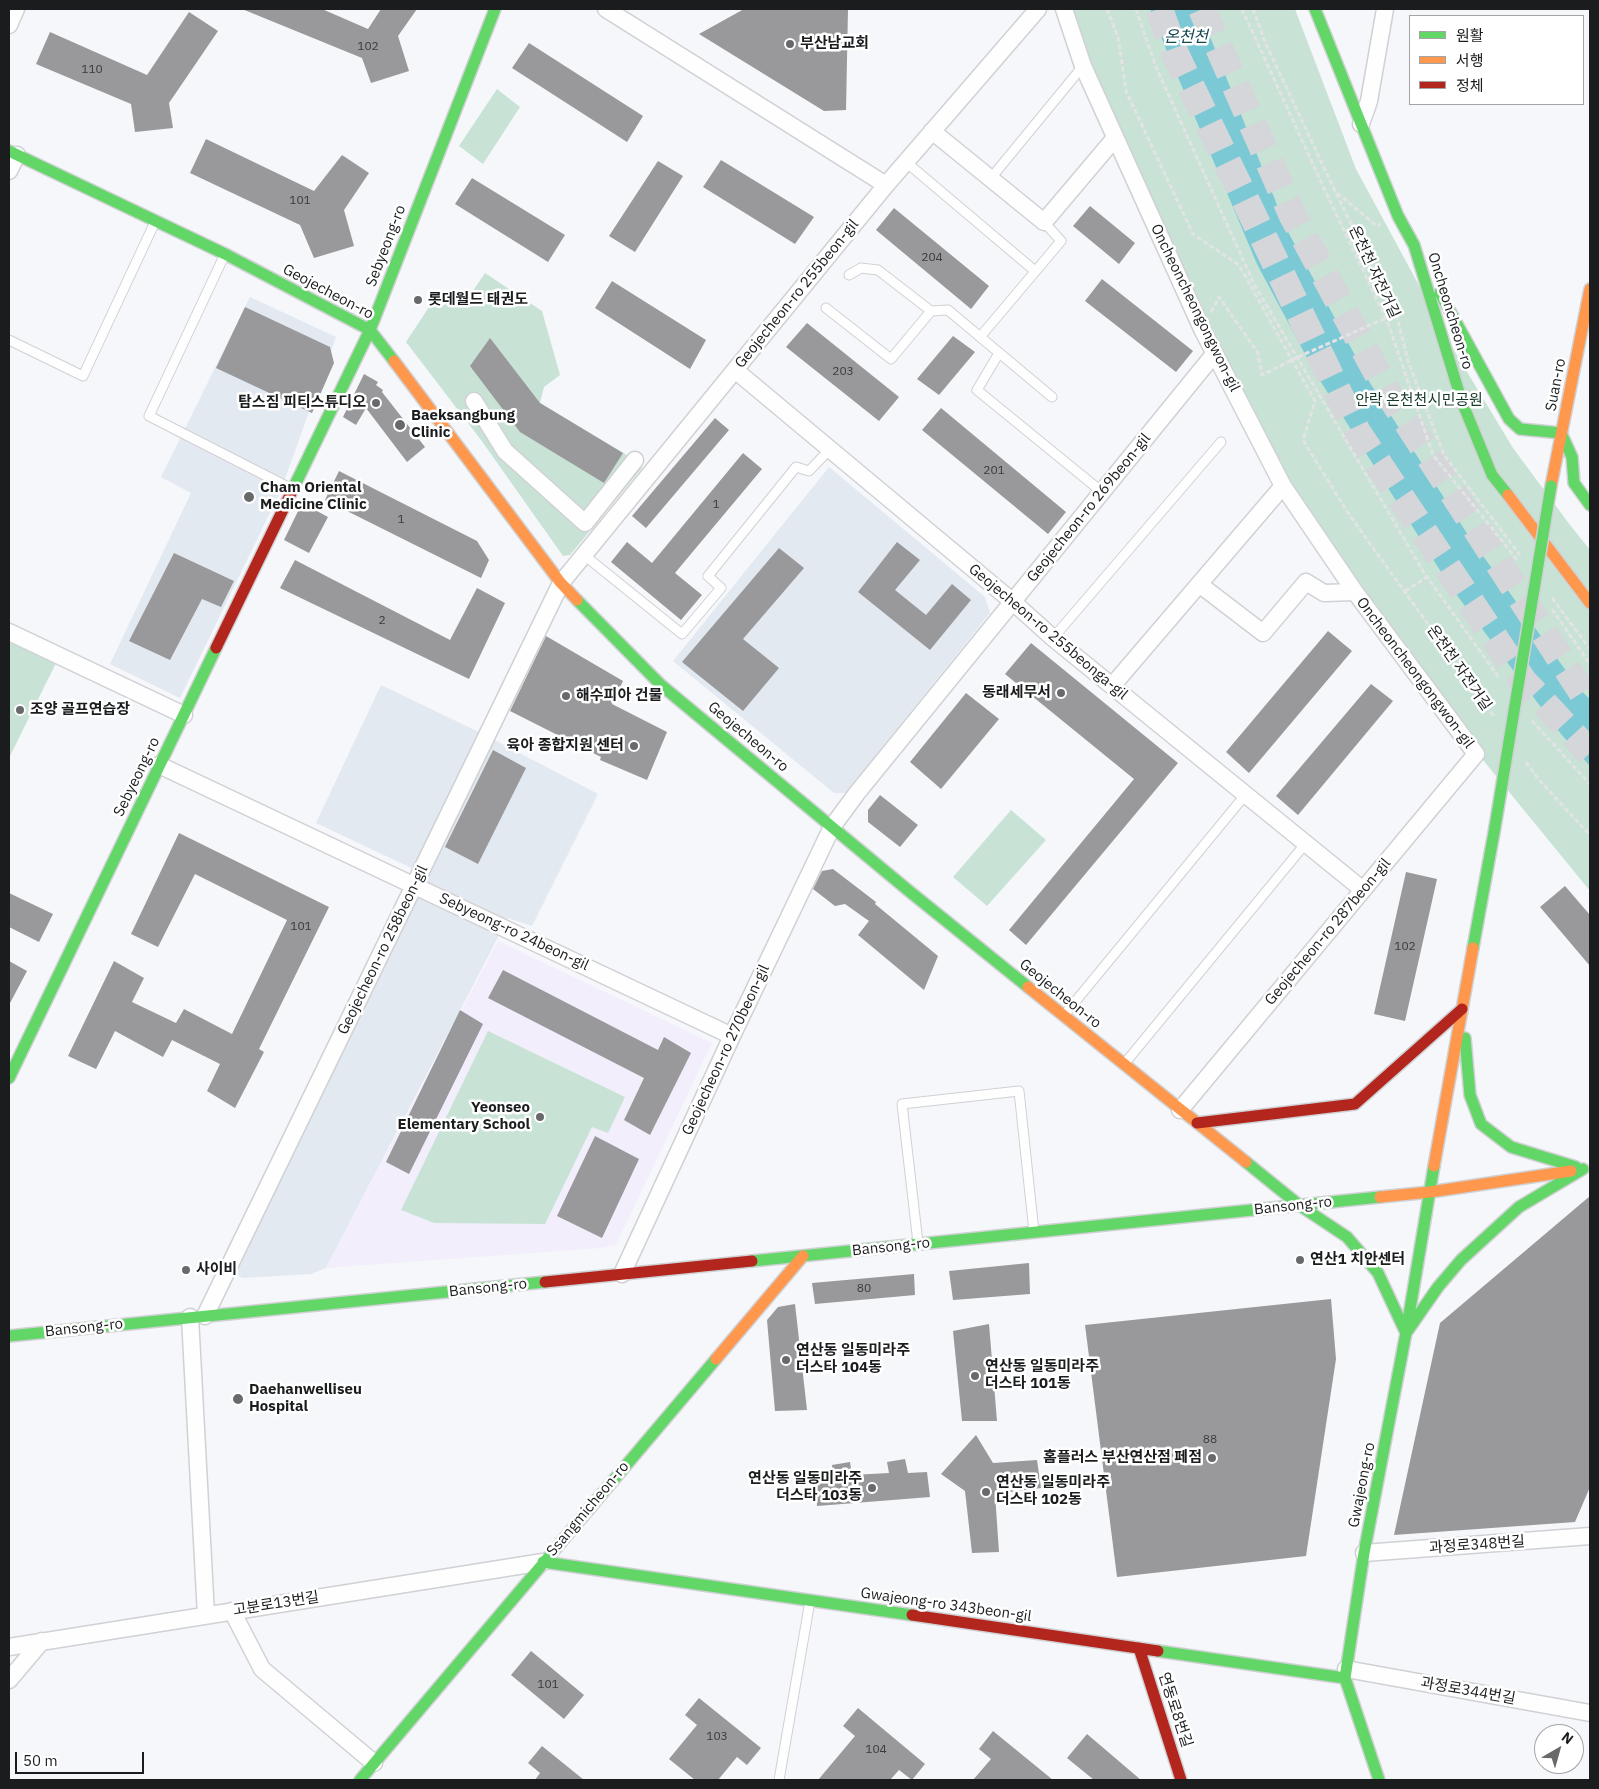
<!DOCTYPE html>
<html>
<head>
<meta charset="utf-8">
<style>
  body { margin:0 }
  #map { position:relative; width:1599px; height:1789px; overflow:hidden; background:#f5f7fa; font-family:"IBM Plex Sans","Noto Sans KR",sans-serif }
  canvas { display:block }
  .frame { position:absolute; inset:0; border:10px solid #1a1c1e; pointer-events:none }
  .legend { position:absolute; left:1409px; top:15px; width:175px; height:90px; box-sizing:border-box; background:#fff; border:1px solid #a3a4a5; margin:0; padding:6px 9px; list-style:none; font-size:15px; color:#1a1c1e }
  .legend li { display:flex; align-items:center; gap:10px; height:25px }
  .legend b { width:25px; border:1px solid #a3a4a5 }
  .north { position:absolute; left:1534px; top:1724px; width:50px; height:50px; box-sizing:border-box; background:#fff; border:1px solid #a3a4a5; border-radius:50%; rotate:38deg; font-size:14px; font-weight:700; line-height:20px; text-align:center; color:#1a1c1e }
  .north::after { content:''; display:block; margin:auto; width:18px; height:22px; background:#67696b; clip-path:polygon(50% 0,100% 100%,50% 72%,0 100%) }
  .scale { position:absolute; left:15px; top:1752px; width:129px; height:22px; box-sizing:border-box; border:2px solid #1a1c1e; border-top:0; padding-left:6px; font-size:15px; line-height:18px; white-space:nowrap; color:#1a1c1e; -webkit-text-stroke:4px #fff; paint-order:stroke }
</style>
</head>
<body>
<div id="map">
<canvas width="1599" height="1789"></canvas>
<div class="frame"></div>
<ul class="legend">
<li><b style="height:6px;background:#63d668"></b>원활</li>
<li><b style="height:6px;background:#ff974d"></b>서행</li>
<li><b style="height:6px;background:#b3261e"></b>정체</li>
</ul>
<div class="north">N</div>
<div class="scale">50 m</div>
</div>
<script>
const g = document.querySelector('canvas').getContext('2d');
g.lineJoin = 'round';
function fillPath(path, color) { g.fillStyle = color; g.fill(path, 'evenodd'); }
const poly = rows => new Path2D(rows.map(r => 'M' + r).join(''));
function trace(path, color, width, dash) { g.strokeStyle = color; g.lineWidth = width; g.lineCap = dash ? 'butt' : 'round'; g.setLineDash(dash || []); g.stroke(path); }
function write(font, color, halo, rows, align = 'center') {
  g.font = font + ' "IBM Plex Sans","Noto Sans KR",sans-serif'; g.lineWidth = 5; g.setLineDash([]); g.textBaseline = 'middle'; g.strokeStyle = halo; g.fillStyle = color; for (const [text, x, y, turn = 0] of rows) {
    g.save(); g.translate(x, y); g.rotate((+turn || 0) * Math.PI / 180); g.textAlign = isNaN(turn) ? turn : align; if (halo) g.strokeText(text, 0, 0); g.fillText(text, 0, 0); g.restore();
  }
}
fillPath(poly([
  [250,297,336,337,281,490,180,698,110,664,191,493,161,477],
  [829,467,985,597,990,613,845,793,834,793,673,661],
  [381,685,487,736,598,794,532,926,508,918,326,1268,311,1274,243,1278,234,1274,424,874,316,823]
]), '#e3e9f1');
fillPath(poly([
  [498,941,712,1043,616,1245,601,1248,326,1268]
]), '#f3eefb');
fillPath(poly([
  [1068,9,1295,9,1356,169,1455,352,1513,448,1570,525,1590,550,1590,891,1483,760,1285,483,1217,349,1120,139],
  [497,89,520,107,483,164,459,146],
  [485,273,542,311,560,375,544,387,540,403,635,460,642,468,570,555,563,556,481,440,406,342,431,304,442,307,448,299,462,307],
  [9,640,56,663,9,758],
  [1011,810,1046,840,987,906,953,877],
  [488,1031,625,1097,608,1133,592,1127,545,1224,434,1223,401,1210]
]), '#c8e3d6');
fillPath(poly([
  [1150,9,1199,9,1287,230,1370,383,1470,538,1580,690,1590,699,1590,766,1561,734,1450,586,1314,371,1257,264,1166,49]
]), '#7cc9d6');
fillPath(poly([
  [242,9,322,9,368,29,381,9,417,9,398,36,409,71,371,83,362,58],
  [744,9,848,9,846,110,824,111,699,34],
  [189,12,218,31,169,103,173,128,135,132,131,104,36,64,50,32,147,75],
  [529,43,643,116,627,142,512,68],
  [206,139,314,191,342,155,369,173,344,210,354,246,314,258,300,225,190,173],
  [721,160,814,217,795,244,703,187],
  [658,161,683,176,635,252,609,236],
  [472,178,565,235,548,262,455,204],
  [1090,206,1135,243,1119,264,1073,226],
  [894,208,989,286,971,309,876,230],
  [1102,279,1193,351,1176,372,1085,301],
  [612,281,706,340,690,369,595,308],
  [245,307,330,347,334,363,312,413,216,368],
  [807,323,899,397,879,421,786,347],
  [953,336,975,352,939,395,917,379],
  [490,338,540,403,623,453,604,483,520,432,470,366],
  [364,374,378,382,376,385,383,390,382,392,425,447,407,462,366,408,356,425,343,417],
  [941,408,1066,512,1048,534,922,430],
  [715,418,729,430,646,528,632,516],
  [743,453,762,469,675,573,702,595,681,620,611,562,627,542,652,563],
  [339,471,477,541,489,560,481,578,325,500],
  [302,503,328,517,309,553,284,540],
  [897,542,920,560,895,590,926,615,952,584,971,600,930,650,858,592],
  [779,548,804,568,743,639,779,668,743,711,682,662],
  [174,553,234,581,221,607,202,599,170,660,129,641],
  [295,560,450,640,477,588,505,603,469,679,280,588],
  [1328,631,1352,651,1249,773,1226,752],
  [546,636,623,681,612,704,667,732,647,780,600,760,601,757,510,711],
  [1031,643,1178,763,1026,945,1009,930,1134,779,1005,674],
  [1371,684,1393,701,1298,815,1276,796],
  [966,693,999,719,941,789,910,762],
  [493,750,526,768,478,864,445,847],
  [880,795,918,825,900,847,868,822,868,810],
  [179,833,329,907,259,1049,264,1052,235,1108,207,1091,220,1064,172,1040,163,1057,115,1031,96,1069,68,1056,114,961,144,978,132,1002,176,1023,184,1009,232,1034,287,920,195,874,158,947,131,934],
  [833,869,876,902,875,904,938,956,924,990,858,935,869,921,845,904,835,906,813,889,822,871],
  [1406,872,1437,879,1405,1021,1374,1014],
  [1565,886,1590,915,1590,966,1540,907],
  [9,893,53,914,39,942,9,927],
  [9,961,27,971,9,1005],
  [503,970,658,1050,664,1037,691,1053,650,1135,624,1120,644,1078,488,998],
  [460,1010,483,1024,409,1174,386,1162],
  [595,1136,639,1159,602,1238,557,1216],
  [1590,1196,1590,1487,1575,1522,1394,1535,1440,1323],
  [1029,1263,1030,1294,953,1300,949,1271],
  [914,1274,915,1295,815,1304,812,1283],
  [1331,1299,1336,1359,1306,1556,1117,1577,1085,1325],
  [795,1304,807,1410,775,1411,767,1320,778,1307],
  [989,1324,997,1421,962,1421,953,1331],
  [976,1435,993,1463,1037,1460,1041,1488,995,1494,999,1552,972,1553,965,1491,941,1474],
  [905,1459,908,1473,927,1472,930,1497,817,1506,815,1478,833,1477,832,1465,850,1462,852,1475,889,1473,887,1462],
  [531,1651,584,1695,564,1719,511,1675],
  [699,1698,761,1748,747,1765,737,1757,718,1780,695,1780,669,1759,697,1725,685,1715],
  [858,1708,925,1764,912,1780,899,1770,890,1780,818,1780,855,1736,843,1726],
  [993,1731,1053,1780,973,1780,991,1759,979,1749],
  [1087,1734,1141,1780,1094,1780,1067,1758],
  [542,1746,584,1780,535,1780,540,1773,528,1763]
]), '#99989a');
trace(poly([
  [1159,9,1176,56,1357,432,1523,681,1590,753],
  [1202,9,1293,216,1387,391,1590,704]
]), '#d4d6d9', 28, [28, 14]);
const lane = poly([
  [906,162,1035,271],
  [991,178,1083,66],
  [225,254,149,416,292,489],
  [849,275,861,268,878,270,931,311,948,310,1052,397],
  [826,308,891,359,931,311],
  [980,337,1061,241,1044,222],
  [9,340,83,376,155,222],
  [999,353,977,390,1102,492],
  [584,555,682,634,721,588,708,576,796,467,809,471,830,449],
  [1053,638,1221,442],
  [1065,1014,1246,794],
  [1125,1063,1306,843],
  [918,1243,902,1104,1019,1091,1034,1232],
  [779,1780,810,1601]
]);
const street = poly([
  [606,9,886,185],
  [1064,9,1083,66,1202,329,1283,486,1355,592,1476,754,1180,1110],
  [9,25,16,9],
  [1361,124,1369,101,1385,9],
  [932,131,1044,222,1115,138],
  [9,171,17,155],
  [735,370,1013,602,1053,638,1363,890],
  [474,401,505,451,585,523,635,460],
  [1199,584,1263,633,1306,582,1324,593,1355,592],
  [9,632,184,715],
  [1112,686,1283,486],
  [159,765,732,1036],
  [622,1274,732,1036,832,827,857,793,1215,353],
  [205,1316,561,583,886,185,1038,9],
  [190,1317,206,1615],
  [1364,1553,1590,1536],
  [232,1611,262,1669,374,1763],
  [9,1647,543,1562],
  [1346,1669,1590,1713],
  [9,1680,42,1641]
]);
const fast = poly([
  [1315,9,1398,216,1414,245,1462,402,1492,475,1508,495],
  [9,151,225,254,370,330,394,361],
  [1440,293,1509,419,1520,429,1561,433,1572,457,1574,483,1590,505],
  [292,491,370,330,495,9],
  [577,600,661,685,909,891,1028,987],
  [1473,948,1495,827],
  [1465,1038,1470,1095,1481,1124,1511,1147,1576,1167],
  [9,1078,216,648],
  [1246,1162,1299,1205,1347,1237,1378,1273,1406,1333,1438,1287,1461,1260,1519,1207,1583,1169],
  [752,1261,1380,1197],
  [9,1336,545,1282],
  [543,1562,912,1615],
  [1158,1651,1345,1678],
  [360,1780,716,1359],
  [1379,1780,1345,1678,1364,1553,1406,1333,1434,1166]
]);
const slow = poly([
  [394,361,560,582,577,600],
  [1551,486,1590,289],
  [1508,495,1590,603],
  [1028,987,1246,1162],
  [1434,1166,1473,948],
  [1380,1197,1430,1192,1571,1171],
  [716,1359,803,1256]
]);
const jam = poly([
  [216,648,292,491],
  [1197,1123,1355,1104,1462,1009],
  [545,1282,752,1261],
  [912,1615,1158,1651],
  [1139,1648,1181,1780]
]);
trace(lane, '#d0d1d4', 11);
trace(street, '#d0d1d4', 19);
trace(fast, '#d0d1d4', 14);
trace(slow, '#d0d1d4', 14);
trace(jam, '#d0d1d4', 14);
trace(poly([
  [1107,9,1118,37,1126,91,1193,234,1239,265,1315,401,1303,440,1348,513,1494,716],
  [1136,9,1156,67,1254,284,1423,571,1499,678],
  [1242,9,1322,184,1388,323,1433,455,1518,561],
  [1253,9,1265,42,1335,191,1397,317,1408,361,1444,455,1520,555],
  [1337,193,1377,226,1381,224],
  [1211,312,1219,297,1258,353,1262,375,1298,357],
  [1386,318,1395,313],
  [1405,591,1427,577],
  [1552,598,1590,649],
  [1552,609,1590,664],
  [1532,721,1590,784],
  [1526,762,1539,780,1590,835]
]), '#e2e3e4', 3, [5, 2.5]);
trace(lane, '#fefefe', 9);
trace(street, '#fefefe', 16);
trace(fast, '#63d668', 11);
trace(slow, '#ff974d', 11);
trace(jam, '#b3261e', 11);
const fastBridge = poly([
  [1495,827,1551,486]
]);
trace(fastBridge, '#d0d1d4', 14, []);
trace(poly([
  [1298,357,1386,318]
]), '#e2e3e4', 3, [5, 2.5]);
trace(fastBridge, '#63d668', 11);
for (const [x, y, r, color] of [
  [790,44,5,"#67696b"],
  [418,300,5,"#67696b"],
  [376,403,5,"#67696b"],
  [400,425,6,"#67696b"],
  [249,497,6,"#67696b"],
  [1061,693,5,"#67696b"],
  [566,696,5,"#67696b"],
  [20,710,5,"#67696b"],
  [634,746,5,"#67696b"],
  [540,1117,5,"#67696b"],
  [1300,1260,5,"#67696b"],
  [186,1270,5,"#67696b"],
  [786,1360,5,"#67696b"],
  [975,1376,5,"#67696b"],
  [238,1399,6,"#67696b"],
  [1212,1458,5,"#67696b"],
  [872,1488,5,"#67696b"],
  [986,1492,5,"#67696b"]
]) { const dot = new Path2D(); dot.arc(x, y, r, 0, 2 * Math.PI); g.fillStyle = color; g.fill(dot); trace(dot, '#fff', 2); }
write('12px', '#3a3b3d', null, [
  ["102",368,47],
  ["110",92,70],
  ["101",300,201],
  ["204",932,258],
  ["203",843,372],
  ["201",994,471],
  ["1",716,505],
  ["1",401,520],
  ["2",382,621],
  ["101",301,927],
  ["102",1405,947],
  ["80",864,1289],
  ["88",1210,1440],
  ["101",548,1685],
  ["103",717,1737],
  ["104",876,1750]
]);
write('bold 15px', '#1a1c1e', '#fff', [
  ["부산남교회",800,44],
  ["롯데월드 태권도",428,300],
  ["탐스짐 피티스튜디오",366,403,"right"],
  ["Baeksangbung",411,416],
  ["Clinic",411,433],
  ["Cham Oriental",260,488],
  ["Medicine Clinic",260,505],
  ["동래세무서",1051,693,"right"],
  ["해수피아 건물",576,696],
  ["조양 골프연습장",30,710],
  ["육아 종합지원 센터",624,746,"right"],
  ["Yeonseo",530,1108,"right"],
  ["Elementary School",530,1125,"right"],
  ["연산1 치안센터",1310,1260],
  ["사이비",196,1270],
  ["연산동 일동미라주",796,1351],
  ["더스타 104동",796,1368],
  ["연산동 일동미라주",985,1367],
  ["더스타 101동",985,1384],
  ["Daehanwelliseu",249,1390],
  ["Hospital",249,1407],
  ["홈플러스 부산연산점 페점",1202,1458,"right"],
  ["연산동 일동미라주",862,1479,"right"],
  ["더스타 103동",862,1496,"right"],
  ["연산동 일동미라주",996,1483],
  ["더스타 102동",996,1500]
], 'left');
write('15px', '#1a1c1e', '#fff', [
  ["Sebyeong-ro",386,246,-69],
  ["온천천 자전거길",1374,272,65],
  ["Geojecheon-ro",328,292,28],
  ["Geojecheon-ro 255beon-gil",797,294,-51],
  ["Oncheoncheongongwon-gil",1195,308,64],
  ["Oncheoncheon-ro",1450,311,73],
  ["Suan-ro",1556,385,-79],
  ["Geojecheon-ro 269beon-gil",1089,508,-51],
  ["Geojecheon-ro 255beonga-gil",1048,632,40],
  ["온천천 자전거길",1459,668,55],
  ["Oncheoncheongongwon-gil",1415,673,53],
  ["Geojecheon-ro",748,737,40],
  ["Sebyeong-ro",137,777,-64],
  ["Sebyeong-ro 24beon-gil",514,932,25],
  ["Geojecheon-ro 287beon-gil",1328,932,-50],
  ["Geojecheon-ro 258beon-gil",383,950,-64],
  ["Geojecheon-ro",1060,994,39],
  ["Geojecheon-ro 270beon-gil",726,1050,-65],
  ["Bansong-ro",1293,1206,-6],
  ["Bansong-ro",891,1247,-6],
  ["Bansong-ro",488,1288,-6],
  ["Bansong-ro",84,1328,-6],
  ["Gwajeong-ro",1362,1485,-79],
  ["Ssangmicheon-ro",588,1509,-50],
  ["과정로348번길",1477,1545,-4],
  ["고분로13번길",276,1604,-9],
  ["Gwajeong-ro 343beon-gil",946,1605,8],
  ["과정로344번길",1468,1691,10],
  ["연동로8번길",1175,1710,72]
]);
write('15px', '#153a28', '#fff', [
  ["안락 온천천시민공원",1419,401]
]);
write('italic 16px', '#17474f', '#fff', [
  ["온천천",1186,37]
]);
</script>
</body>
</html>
